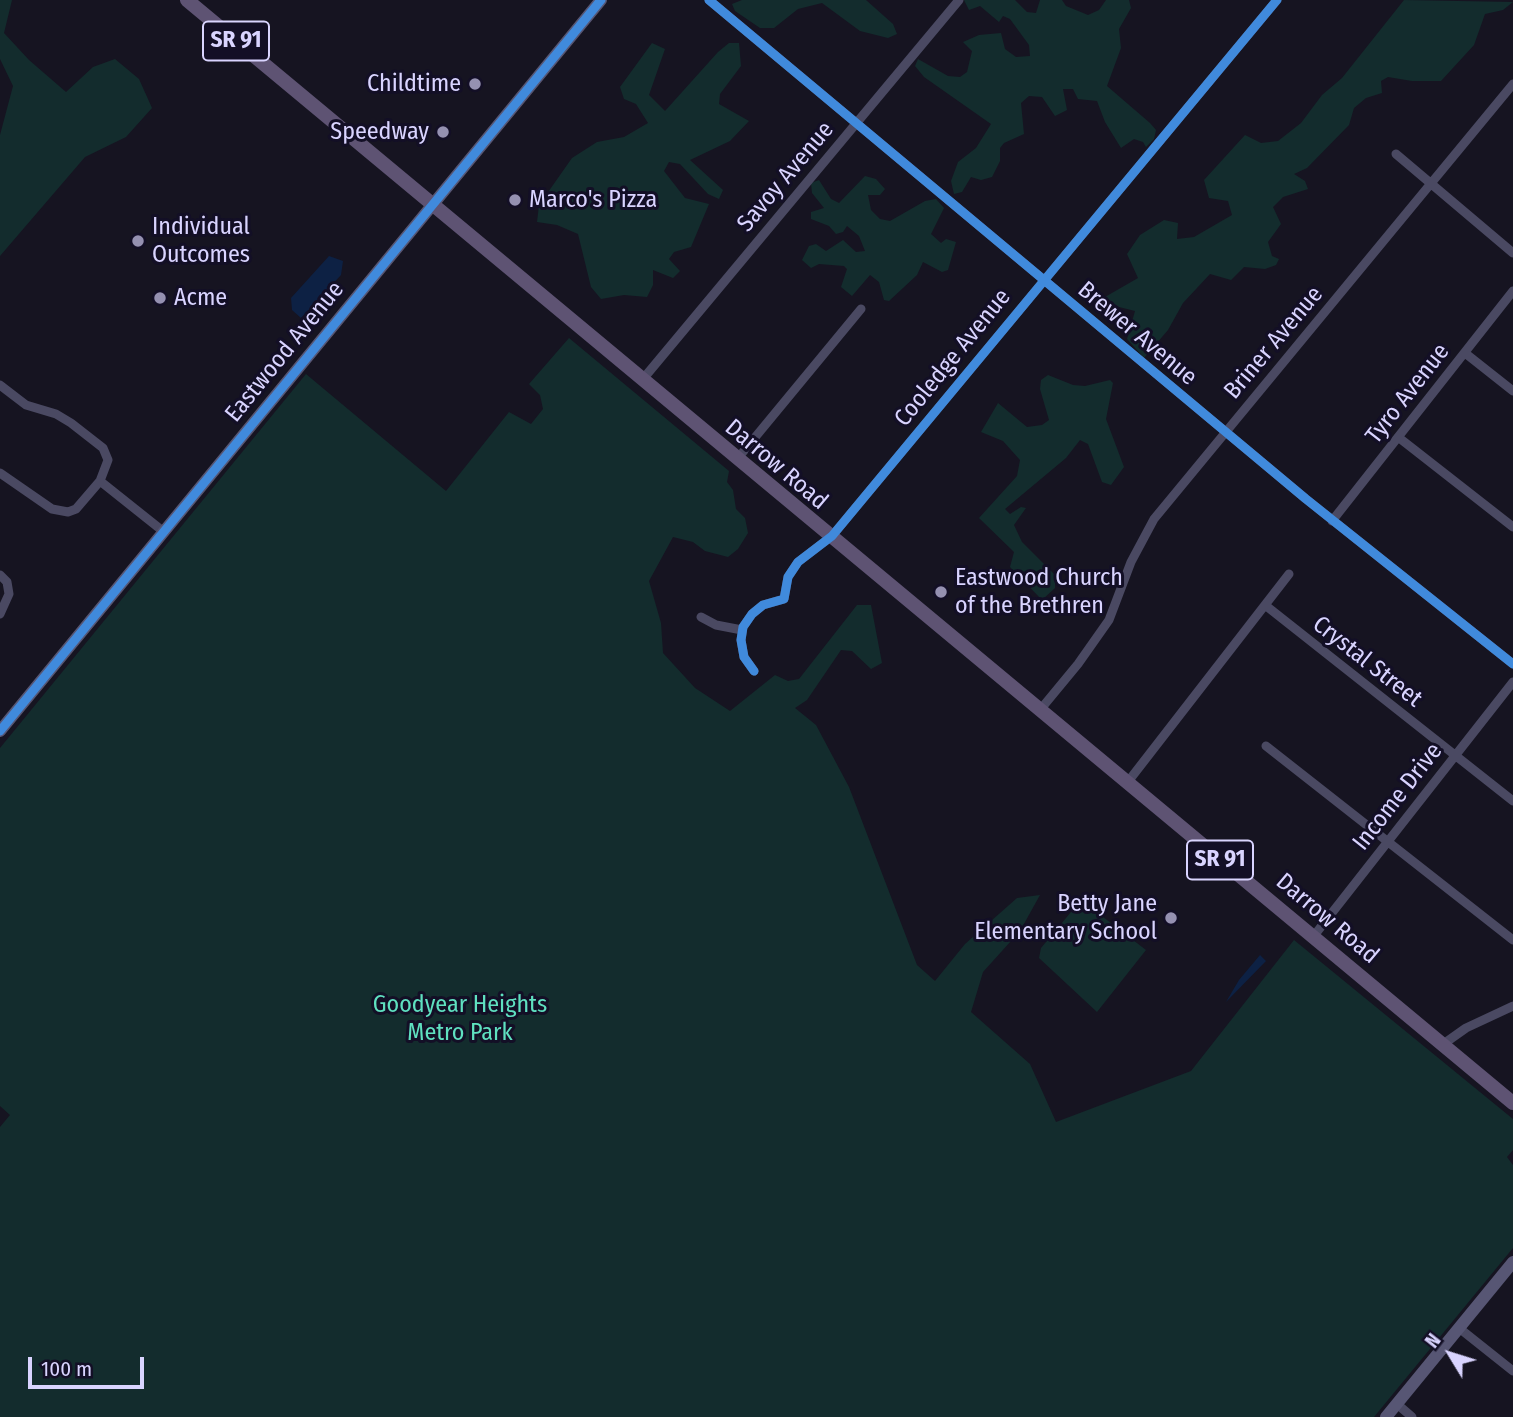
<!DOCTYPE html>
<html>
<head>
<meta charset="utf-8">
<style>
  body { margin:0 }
  #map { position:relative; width:1513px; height:1417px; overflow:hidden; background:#161421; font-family:"Fira Sans Condensed",sans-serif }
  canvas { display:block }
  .north { position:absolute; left:1415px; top:1319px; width:70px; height:70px; -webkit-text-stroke:5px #130f26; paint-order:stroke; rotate:308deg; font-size:19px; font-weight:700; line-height:28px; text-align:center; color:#d9d4ff }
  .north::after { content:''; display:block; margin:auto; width:24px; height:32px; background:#d9d4ff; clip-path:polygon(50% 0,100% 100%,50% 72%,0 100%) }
  .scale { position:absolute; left:28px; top:1357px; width:116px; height:32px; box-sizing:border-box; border:4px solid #d9d4ff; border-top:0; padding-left:9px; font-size:21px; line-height:24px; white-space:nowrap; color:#d9d4ff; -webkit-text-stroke:5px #130f26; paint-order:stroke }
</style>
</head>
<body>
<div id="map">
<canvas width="1513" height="1417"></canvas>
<div class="north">N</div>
<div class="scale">100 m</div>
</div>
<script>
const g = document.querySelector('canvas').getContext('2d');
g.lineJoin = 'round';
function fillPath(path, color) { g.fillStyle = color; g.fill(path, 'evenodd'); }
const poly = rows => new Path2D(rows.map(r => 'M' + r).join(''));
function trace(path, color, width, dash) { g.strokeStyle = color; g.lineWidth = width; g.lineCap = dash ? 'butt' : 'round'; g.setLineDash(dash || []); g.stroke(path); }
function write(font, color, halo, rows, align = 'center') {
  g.font = font + ' "Fira Sans Condensed",sans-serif'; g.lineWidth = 6; g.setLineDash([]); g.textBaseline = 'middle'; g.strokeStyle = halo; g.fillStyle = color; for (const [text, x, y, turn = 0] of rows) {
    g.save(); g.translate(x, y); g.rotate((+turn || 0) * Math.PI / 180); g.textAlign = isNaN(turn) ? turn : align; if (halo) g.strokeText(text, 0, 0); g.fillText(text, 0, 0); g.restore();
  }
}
fillPath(poly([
  [0,0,12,0,4,33,29,60,66,92,93,67,115,59,139,79,152,108,126,137,85,157,0,256,0,135,13,86,0,59],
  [742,0,866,0,893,24,897,34,888,38,860,31,822,3,798,9,774,28,760,28,735,11,732,4],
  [964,0,1015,0,1027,12,1036,13,1040,0,1062,0,1066,6,1088,15,1099,10,1106,0,1129,0,1131,8,1119,29,1121,48,1107,86,1150,123,1156,130,1154,139,1146,147,1143,142,1134,139,1121,148,1105,122,1097,101,1078,99,1073,89,1063,89,1067,110,1055,116,1042,97,1029,96,1021,103,1024,134,1004,143,1000,148,1000,161,992,177,981,180,971,177,962,192,954,194,951,181,958,162,976,148,991,124,924,77,915,66,918,59,948,76,960,77,967,72,972,51,963,42,979,35,1001,33,1005,49,1016,57,1030,56,1029,45,1010,19,1003,16,999,22,980,6,969,10],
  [1404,0,1513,2,1503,10,1485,14,1474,45,1441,81,1412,81,1388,77,1381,81,1382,93,1366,98,1354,108,1349,125,1307,168,1294,174,1305,181,1308,189,1283,197,1273,207,1281,224,1268,242,1272,256,1279,259,1276,265,1265,269,1244,267,1231,280,1210,274,1183,303,1168,330,1144,358,1127,339,1135,311,1115,306,1105,297,1138,278,1127,254,1140,235,1164,220,1178,223,1177,239,1194,237,1232,215,1228,201,1209,198,1204,180,1245,135,1261,143,1278,141,1301,123,1322,95,1342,78],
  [652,43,665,49,649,95,665,111,718,52,729,43,739,43,741,66,720,94,719,104,749,121,730,141,690,160,723,190,719,199,708,194,680,164,669,162,664,171,685,198,709,204,691,247,674,252,669,259,680,271,673,278,653,270,653,285,647,297,624,295,601,299,591,287,578,234,557,225,537,222,539,205,572,158,597,142,624,137,648,123,636,104,624,99,620,87],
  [865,176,876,179,885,189,880,195,868,195,871,210,880,219,890,221,925,201,936,199,944,208,931,234,941,243,946,239,956,242,948,270,942,272,923,262,917,275,889,301,884,300,879,282,870,275,852,296,841,287,847,269,844,266,819,264,811,268,802,260,809,246,816,244,826,251,843,240,856,252,865,251,859,236,847,226,843,232,836,234,829,226,811,219,811,212,824,208,812,193,811,183,819,180,831,199,839,203],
  [569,338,729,471,727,482,733,490,736,509,745,518,748,533,738,549,728,557,705,551,693,542,673,537,649,581,661,623,663,653,695,688,730,711,775,675,788,681,799,679,857,605,871,605,882,663,871,669,852,651,841,650,807,700,795,708,816,725,849,787,917,965,935,981,965,944,1017,898,1040,895,1020,931,983,972,971,1012,1030,1064,1056,1122,1191,1071,1294,940,1513,1119,1513,1150,1507,1157,1513,1165,1513,1248,1374,1417,0,1417,0,1127,10,1115,0,1106,0,748,306,374,446,491,509,412,531,424,543,409,540,395,529,384],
  [1048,375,1073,385,1085,386,1110,380,1113,383,1106,419,1124,467,1111,485,1102,482,1088,444,1080,440,1066,458,1005,509,1010,514,1021,507,1026,508,1014,525,1022,542,1055,575,1055,588,1042,600,1010,567,1014,552,979,518,1017,476,1020,460,1003,441,981,432,998,403,1027,427,1042,425,1049,420,1040,389,1041,380],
  [1081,900,1146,950,1097,1012,1039,958,1041,948]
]), '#132c2d');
fillPath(poly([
  [329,256,343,261,341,275,301,318,292,310,291,298],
  [1260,955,1266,961,1226,1002,1239,980]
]), '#0d2144');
trace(poly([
  [709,0,1306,499,1513,664],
  [1396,154,1513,253],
  [1465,353,1513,391],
  [643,379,959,0],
  [0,385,26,405,56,414,71,423,103,448,108,460,100,481,76,509,68,512,52,509,0,473],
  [1398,437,1513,527],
  [738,458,861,309],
  [100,481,164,532],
  [1332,521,1513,291],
  [0,575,7,582,9,594,0,614],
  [1265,605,1513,801],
  [701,617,716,625,742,630],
  [754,671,744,657,741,640,743,627,752,614,763,605,784,599,788,577,798,562,832,536,1277,0],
  [1040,710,1078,664,1109,620,1131,562,1154,519,1513,84],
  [1266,746,1513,940],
  [1127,783,1289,574],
  [1313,937,1513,682],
  [1442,1045,1466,1028,1513,1006],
  [1459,1328,1513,1371],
  [1397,1404,1412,1417]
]), '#4a4962', 9);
trace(poly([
  [0,731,601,0],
  [1386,1417,1513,1262]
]), '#575674', 12);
trace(poly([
  [187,0,1513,1103]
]), '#5e5373', 14);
trace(poly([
  [709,0,1306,499,1513,664],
  [754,671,744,657,741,640,743,627,752,614,763,605,784,599,788,577,798,562,832,536,1277,0],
  [0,731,601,0]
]), '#408adc', 9);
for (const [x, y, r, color] of [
  [475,84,7,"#9591b1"],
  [443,132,7,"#9591b1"],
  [515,200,7,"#9591b1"],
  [138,241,7,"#9591b1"],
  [160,298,7,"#9591b1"],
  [941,592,7,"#9591b1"],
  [1171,918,7,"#9591b1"]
]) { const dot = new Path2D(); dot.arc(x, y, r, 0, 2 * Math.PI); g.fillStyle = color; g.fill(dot); trace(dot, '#130f26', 2.5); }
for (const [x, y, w] of [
  [236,41,66],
  [1220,860,66]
]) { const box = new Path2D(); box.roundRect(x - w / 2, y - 19.5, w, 39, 5); g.fillStyle = '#130f26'; g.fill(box); trace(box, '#d9d4ff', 2); }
write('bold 23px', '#d9d4ff', null, [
  ["SR 91",236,41],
  ["SR 91",1220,860]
]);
write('24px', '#d9d4ff', '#130f26', [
  ["Childtime",461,84,"right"],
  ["Speedway",429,132,"right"],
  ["Marco's Pizza",529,200],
  ["Individual",152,227],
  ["Outcomes",152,255],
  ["Acme",174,298],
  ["Eastwood Church",955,578],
  ["of the Brethren",955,606],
  ["Betty Jane",1157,904,"right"],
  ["Elementary School",1157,932,"right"]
], 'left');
write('24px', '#d9d4ff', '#130f26', [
  ["Savoy Avenue",786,177,-50],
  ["Brewer Avenue",1137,334,40],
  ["Briner Avenue",1274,343,-50],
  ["Eastwood Avenue",285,352,-51],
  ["Cooledge Avenue",953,358,-51],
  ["Tyro Avenue",1408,394,-52],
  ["Darrow Road",776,465,40],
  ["Crystal Street",1367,662,38],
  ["Income Drive",1398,797,-52],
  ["Darrow Road",1327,919,40]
]);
write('24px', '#5fe0c0', '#130f26', [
  ["Goodyear Heights",460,1005],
  ["Metro Park",460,1033]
]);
</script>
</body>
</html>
